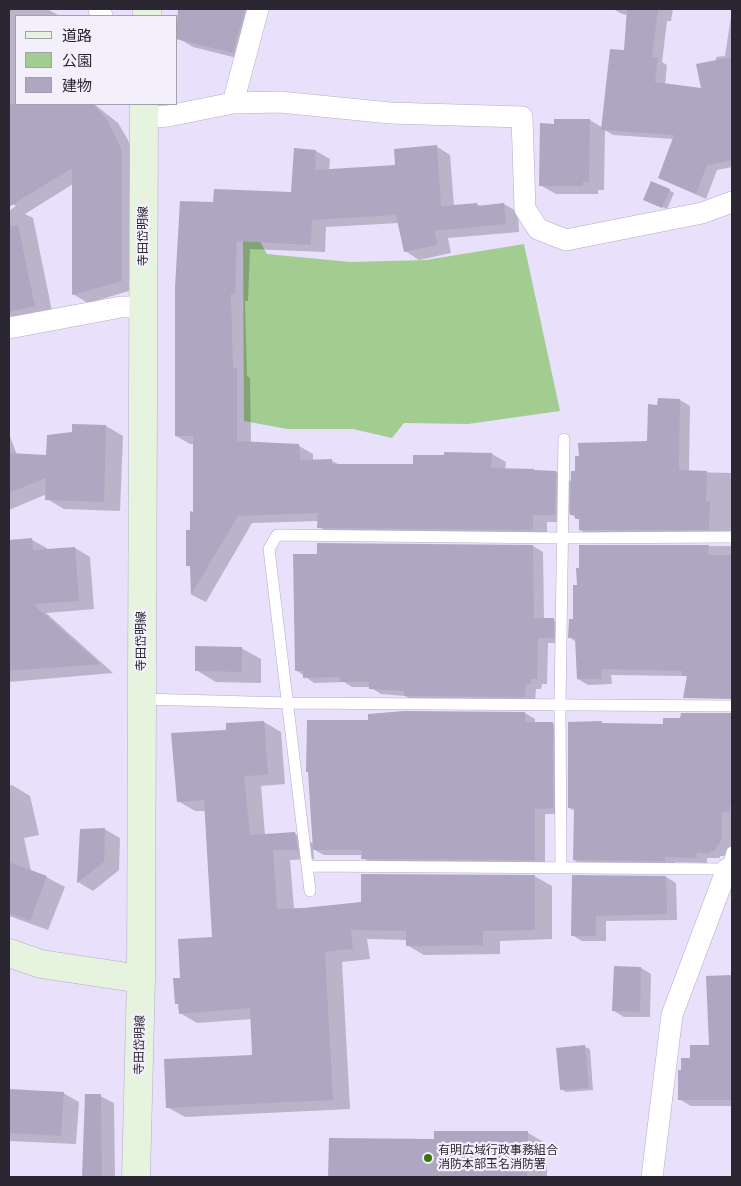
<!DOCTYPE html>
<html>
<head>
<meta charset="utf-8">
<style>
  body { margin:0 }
  #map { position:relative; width:741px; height:1186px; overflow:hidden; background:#e9e0fc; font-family:"Libre Baskerville","Noto Sans JP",serif }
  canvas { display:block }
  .frame { position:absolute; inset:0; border:10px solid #2b2732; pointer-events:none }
  .legend { position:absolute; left:15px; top:15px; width:162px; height:90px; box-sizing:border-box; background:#f3f0fc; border:1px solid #a3a0ab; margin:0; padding:6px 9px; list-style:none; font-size:15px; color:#2b2732 }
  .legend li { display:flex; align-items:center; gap:10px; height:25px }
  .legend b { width:25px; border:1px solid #a3a0ab }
</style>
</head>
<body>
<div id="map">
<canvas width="741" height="1186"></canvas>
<div class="frame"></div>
<ul class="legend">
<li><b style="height:6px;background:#e6f4df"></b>道路</li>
<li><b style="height:14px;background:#a3cc90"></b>公園</li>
<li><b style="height:14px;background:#afa6c2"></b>建物</li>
</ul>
</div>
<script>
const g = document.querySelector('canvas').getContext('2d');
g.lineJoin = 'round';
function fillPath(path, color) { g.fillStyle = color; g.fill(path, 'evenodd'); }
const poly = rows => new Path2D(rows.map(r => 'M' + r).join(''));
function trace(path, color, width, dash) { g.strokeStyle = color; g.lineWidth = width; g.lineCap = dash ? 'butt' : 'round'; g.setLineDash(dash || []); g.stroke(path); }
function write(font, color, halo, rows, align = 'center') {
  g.font = font + ' "Libre Baskerville","Noto Sans JP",serif'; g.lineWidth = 4.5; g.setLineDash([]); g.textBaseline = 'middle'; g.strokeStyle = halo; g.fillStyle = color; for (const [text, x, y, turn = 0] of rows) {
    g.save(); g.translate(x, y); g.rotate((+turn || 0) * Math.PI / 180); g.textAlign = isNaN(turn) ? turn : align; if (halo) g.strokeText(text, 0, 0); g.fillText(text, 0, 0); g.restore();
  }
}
fillPath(poly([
  [259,240,267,254,350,262,426,260,524,244,560,411,468,424,404,423,392,438,353,429,287,429,244,421,243,241]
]), '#a3cc90');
fillPath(poly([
  [9,9,47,9,60,16,16,16,16,104,94,104,118,123,127,138,136,160,136,289,88,303,73,294,73,184,25,214,33,218,53,316,22,323,9,315,9,211,16,206,9,202],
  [179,9,264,9,249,61,193,47,178,38],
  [613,9,673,9,671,21,667,21,662,62,667,65,665,85,702,90,716,61,716,57,725,56,732,10,732,167,717,170,706,199,659,178,674,139,613,135,605,130,604,190,598,190,598,194,556,194,540,185,555,125,590,120,603,128,626,52,628,15,622,14],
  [436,146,450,155,454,206,477,204,481,207,504,204,518,212,519,232,448,238,451,253,419,260,405,251,399,223,326,227,325,252,250,249,248,301,245,301,247,376,250,378,251,443,299,446,313,454,313,461,332,461,340,465,415,466,492,454,506,462,505,470,556,472,572,482,648,442,659,406,659,399,680,400,690,406,689,472,732,473,732,535,590,536,580,530,580,520,569,513,569,522,547,522,547,538,333,535,319,527,319,521,252,523,206,602,192,595,191,567,187,565,195,513,194,444,190,444,176,436,215,203,292,194,316,151,330,159,329,171,397,166],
  [669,190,674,193,667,209,650,202],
  [106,426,123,436,120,511,64,509,47,499,47,494,9,510,9,434,17,455,47,456,73,434],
  [32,540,47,548,47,551,75,548,90,557,94,609,46,613,113,673,9,682,9,541],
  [533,546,543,552,544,619,553,620,564,626,563,643,548,643,547,684,542,684,541,689,536,689,535,702,415,702,405,696,381,694,370,687,352,687,344,682,314,683,296,670],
  [732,546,732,686,697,687,686,676,611,675,612,684,588,685,578,679,577,642,570,638,574,620,580,569,580,547],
  [241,648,261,659,261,683,216,682,196,670],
  [525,713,535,719,535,724,552,723,562,729,563,814,545,814,545,865,373,864,363,858,363,855,324,855,313,849,314,859,290,860,294,909,362,903,534,876,552,886,552,939,500,941,500,954,424,955,407,945,407,940,367,939,370,959,342,962,350,1109,185,1117,167,1107,253,1056,252,1019,197,1023,180,1013,179,1005,177,1003,182,979,213,938,206,811,195,811,178,801,227,731,227,725,264,722,281,732,285,784,261,786,265,835,295,834,314,844,369,722],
  [664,719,732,720,732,845,725,856,720,856,720,858,707,858,707,863,675,862,676,866,584,866,574,860,575,811,569,808,601,722,605,724,664,725],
  [12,785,30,796,39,835,24,838,31,871,46,877,65,887,48,930,9,916,9,786],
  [104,829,120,838,119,870,93,891,78,882,81,830],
  [573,877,666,877,676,883,677,920,606,921,606,941,582,941,572,935],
  [641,968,651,974,650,1017,624,1017,614,1011],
  [732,976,732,1106,691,1106,679,1099,682,1072,691,1059,711,1046,708,978],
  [585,1047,590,1049,593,1090,566,1092,561,1089],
  [9,1090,63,1093,79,1102,76,1144,9,1141],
  [86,1096,100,1096,114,1103,115,1177,84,1177],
  [528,1133,547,1144,547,1177,330,1177,330,1140,435,1141]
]), '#0003');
fillPath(poly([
  [178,9,245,9,233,53,176,39],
  [627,9,658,9,652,57,658,58,655,82,701,88,696,64,732,57,732,160,707,165,696,194,658,178,674,135,601,130,610,49,624,50],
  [9,104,93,104,108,121,122,151,122,281,72,295,72,168,9,207],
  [554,119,590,119,589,182,583,182,583,186,539,186,540,123,554,124],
  [437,145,441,206,477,203,477,206,504,203,506,224,434,231,438,245,404,252,396,215,312,220,311,245,237,241,235,294,231,294,233,368,237,368,237,441,299,444,300,460,332,459,332,464,413,464,413,455,444,455,444,452,492,453,491,468,534,469,534,470,556,471,555,515,533,515,533,530,317,528,318,513,238,516,191,595,190,566,186,566,186,530,190,530,190,511,193,512,193,436,175,436,175,287,180,201,213,202,214,189,291,192,294,148,316,150,315,170,395,165,394,149],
  [651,181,670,189,662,208,643,200],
  [18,225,35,306,9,312,9,226],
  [658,398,680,399,679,470,707,471,706,501,710,501,709,530,579,530,579,519,575,519,575,515,570,515,571,471,575,471,575,456,579,456,578,443,647,441,648,404,657,405],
  [72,424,106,425,104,502,45,500,46,478,9,493,9,453,46,455,47,435,72,432],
  [32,538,33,550,75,547,79,601,33,604,100,664,9,671,9,540],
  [317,543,533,545,534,618,554,618,554,638,538,638,537,679,531,679,531,684,526,684,525,697,404,696,404,691,369,689,369,682,341,682,340,677,303,678,303,671,295,671,293,554,317,554],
  [579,545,709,545,708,555,732,555,732,699,683,698,687,676,682,676,682,671,601,669,602,679,577,679,575,638,568,638,569,619,573,619,573,585,577,585,576,568,579,568],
  [195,646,242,647,242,672,195,671],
  [404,711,525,712,525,722,553,722,553,808,535,809,535,860,361,859,362,850,313,850,308,772,306,772,307,720,368,720,368,714],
  [681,713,732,713,732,803,730,803,730,812,722,812,722,839,714,851,709,851,710,853,697,853,696,858,665,857,665,861,573,860,574,808,568,808,568,722,602,721,601,723,663,724,663,718,680,718],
  [264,721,268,775,244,776,250,835,295,832,298,850,273,850,277,909,304,908,361,902,361,874,535,875,535,930,483,931,483,945,406,946,406,931,351,930,353,949,325,952,333,1100,166,1108,164,1059,252,1055,250,1008,179,1014,178,1004,175,1004,173,978,180,978,178,939,212,937,204,800,177,802,171,733,226,730,226,723],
  [105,828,104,862,77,883,80,829],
  [9,862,47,876,30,921,9,913],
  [572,875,666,876,667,914,596,916,596,936,571,936],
  [614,966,641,967,640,1012,612,1011],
  [732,975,732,1100,678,1100,678,1070,681,1070,681,1058,690,1058,690,1045,709,1045,706,976],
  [585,1045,589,1088,560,1090,556,1048],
  [9,1089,64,1092,61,1136,9,1133],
  [85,1094,101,1094,102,1177,82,1177],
  [434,1131,528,1131,527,1177,328,1177,329,1138,434,1139]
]), '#afa6c2');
const lane = poly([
  [142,699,287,703,732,706],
  [307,866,727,869,732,852],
  [561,868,560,705,564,439],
  [310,891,269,549,277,535,562,538,732,537]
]);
const street = poly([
  [99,9,102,16],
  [233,103,258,9],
  [143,118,168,116,233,103,280,102,390,113,522,117,525,209,538,229,566,240,702,213,732,202],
  [9,328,121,307,144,307],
  [652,1177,672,1015,727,869]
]);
const secondary = poly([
  [147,16,147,9],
  [9,953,41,964,141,979],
  [136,1177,141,979,144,104]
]);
trace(lane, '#b3abc6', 12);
trace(street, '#b3abc6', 22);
trace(secondary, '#b3abc6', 29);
trace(lane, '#fff', 11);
trace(street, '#fff', 21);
trace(secondary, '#e6f4df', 28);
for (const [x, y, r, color] of [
  [428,1158,5,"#397509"]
]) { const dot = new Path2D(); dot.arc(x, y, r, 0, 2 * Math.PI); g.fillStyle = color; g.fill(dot); trace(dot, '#f3f0fc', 2); }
write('12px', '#2b2732', '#f3f0fc', [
  ["寺田岱明線",144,236,-90],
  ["寺田岱明線",142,641,-90],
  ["寺田岱明線",140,1045,-89]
]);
write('12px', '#2b2732', '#f3f0fc', [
  ["有明広域行政事務組合",438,1151],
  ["消防本部玉名消防署",438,1165]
], 'left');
</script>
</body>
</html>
